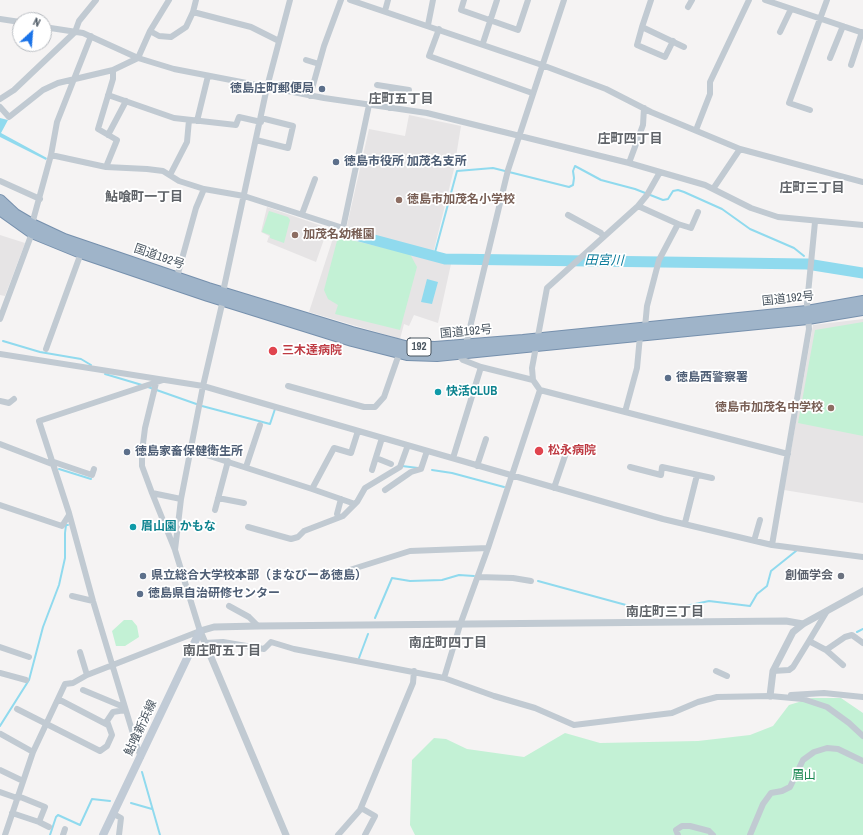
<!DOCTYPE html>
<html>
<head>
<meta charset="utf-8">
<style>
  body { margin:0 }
  #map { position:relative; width:863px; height:835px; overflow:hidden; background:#f5f3f3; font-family:"Archivo Narrow",sans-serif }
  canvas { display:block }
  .north { position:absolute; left:12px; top:12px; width:40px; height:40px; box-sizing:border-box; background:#fff; border:1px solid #b7bbc0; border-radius:50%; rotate:26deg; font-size:11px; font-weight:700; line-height:16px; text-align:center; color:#4a5661 }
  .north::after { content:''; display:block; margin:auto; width:14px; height:18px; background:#1a73e8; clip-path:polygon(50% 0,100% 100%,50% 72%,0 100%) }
</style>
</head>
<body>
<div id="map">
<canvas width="863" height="835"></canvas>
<div class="north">N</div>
</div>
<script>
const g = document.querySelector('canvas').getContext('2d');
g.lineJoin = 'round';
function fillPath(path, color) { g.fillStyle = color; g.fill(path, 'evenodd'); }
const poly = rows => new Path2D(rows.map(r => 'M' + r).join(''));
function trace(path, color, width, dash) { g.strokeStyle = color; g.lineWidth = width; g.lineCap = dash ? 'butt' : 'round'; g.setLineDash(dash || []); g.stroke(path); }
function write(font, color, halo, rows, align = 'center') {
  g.font = font + ' "Archivo Narrow","Noto Sans JP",sans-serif'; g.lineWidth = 3.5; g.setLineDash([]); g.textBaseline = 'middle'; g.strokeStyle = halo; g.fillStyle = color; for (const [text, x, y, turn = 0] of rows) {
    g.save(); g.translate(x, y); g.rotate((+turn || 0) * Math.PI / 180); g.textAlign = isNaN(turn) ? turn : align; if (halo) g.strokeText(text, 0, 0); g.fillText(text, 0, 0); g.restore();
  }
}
fillPath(poly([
  [409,115,461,126,454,169,432,258,451,264,438,323,414,315,409,326,404,324,400,339,309,312,335,232,345,234,369,129,405,136],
  [267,207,328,228,316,262,267,242,269,236,261,232],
  [0,235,25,243,5,296,0,295],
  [863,319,863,503,784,490,813,325]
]), '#e6e4e5');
fillPath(poly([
  [269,211,288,217,290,220,284,243,270,238,270,235,262,232],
  [338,237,410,254,417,267,400,330,335,314,338,305,328,299,324,290],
  [863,322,863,436,798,423,815,330],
  [124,620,132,620,137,626,139,637,125,646,116,646,112,631],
  [812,698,841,698,863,713,863,835,415,835,410,825,412,760,434,738,446,739,467,749,524,757,565,733,600,743,698,741,750,735,773,726,789,705]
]), '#c3f1d5');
fillPath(poly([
  [0,118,8,120,1,133,47,158,46,160,0,137],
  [427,279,438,282,432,304,421,302]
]), '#90daee');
trace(poly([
  [434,256,457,171,493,168,569,187,573,185,574,178,573,171,575,166,601,180,635,189,663,200,668,199,673,191,678,190,684,192,722,209,750,229,794,248,804,256],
  [806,261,807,264],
  [3,341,40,352,81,359,91,365],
  [105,374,142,385],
  [148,387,202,406,270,424,275,409],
  [402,466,418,468],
  [59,469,91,479],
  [432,470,452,473,504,487],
  [538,581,637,608,672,609,709,601,750,606,757,594,767,586,771,571,796,551],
  [375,618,392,578,410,581,442,580,459,575,474,576],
  [857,632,863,629],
  [359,658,368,634],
  [0,726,29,680,43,627,59,585,65,558,65,533,66,525,68,525],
  [142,772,160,835],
  [131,803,152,809],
  [50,835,56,817,58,815,80,825,92,799,110,801]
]), '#90daee', 2);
trace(poly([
  [348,233,445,259,807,264,863,273]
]), '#90daee', 11);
const trunk = poly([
  [0,200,15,214,32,224,64,239,208,288,352,332,405,346,435,347,523,340,807,311,863,301],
  [0,210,32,233,81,253,208,296,352,341,407,355,437,356,536,346,808,319,863,310]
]);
trace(trunk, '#7690ad', 12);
trace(poly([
  [350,0,542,65,606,89,651,112,740,149,863,182],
  [464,0,461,10,518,30,528,0],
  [651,0,642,27,684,47],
  [765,0,863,33],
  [688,7,692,0],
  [385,11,388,0],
  [193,12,251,27,279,41],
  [0,19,20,22],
  [428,25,433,0],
  [44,27,83,33,138,58,174,69,324,98,427,113,629,163,705,185,751,208,778,217,863,225],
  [642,27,637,45,665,57,673,41],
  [439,29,429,56,532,93],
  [150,31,169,0],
  [780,32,791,9],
  [483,43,497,0],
  [830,58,843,26],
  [306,60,319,64],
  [851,65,862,32],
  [377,85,409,90],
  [108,95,174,118,236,125,239,117,261,122],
  [310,96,324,46,341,0],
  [0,99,14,90,75,32,79,21,96,0],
  [0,107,9,117,43,90,58,83,113,70,138,58,150,31,159,36,171,37,186,27,193,12,196,0],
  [390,108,391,88],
  [810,110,789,103,827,0],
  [197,121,208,76],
  [696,130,710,94,710,82,749,0],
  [108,135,126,101],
  [256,140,288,148,293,126,261,118],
  [51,155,106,167,147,169,163,171,179,181,204,189,244,196,343,228,369,105],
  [629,163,643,125,644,108],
  [106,167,117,140,98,129,113,79,113,70],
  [170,175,187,142,189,120],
  [0,181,40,199],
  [713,189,740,149],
  [638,206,678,224,659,260,647,306,645,327],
  [302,214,315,179],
  [568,215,601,233,603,237],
  [815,222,807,304,809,329,772,545,863,557],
  [678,224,691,228,698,212],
  [177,277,196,208,204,189],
  [0,319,32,233,32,224,51,155,57,122,91,36],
  [466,344,508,170,564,0],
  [46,349,81,253],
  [0,354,203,386,663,519,772,545],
  [458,354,463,360,481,367,533,380],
  [156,383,145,428,142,452,142,466,152,493,181,499],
  [288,386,364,407,375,407,384,397,399,354],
  [540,390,788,454],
  [0,401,9,403,14,399],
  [625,412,637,368,640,336],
  [0,444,52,464],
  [191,450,312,489],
  [376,458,391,464],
  [453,458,481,367],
  [51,461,92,475,94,469],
  [477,466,486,439],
  [246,467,260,425],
  [630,467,661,475,662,467,712,478],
  [372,470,382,438],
  [554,488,567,450],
  [385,490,411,472,421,469,427,451],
  [218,498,244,503],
  [355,504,312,489,334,448,351,453,358,431],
  [0,505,62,526,69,515],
  [215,510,228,461],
  [337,514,341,499],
  [685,523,697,475],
  [248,527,291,539,298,537,304,531,343,516,357,502,365,488,400,467,408,445],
  [754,541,760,520],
  [175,550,181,499,203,386,223,300,223,292,267,87,290,0],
  [340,573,410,551,488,548],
  [478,577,513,578,531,581],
  [72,596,93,601],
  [229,606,249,617,258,626],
  [827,611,809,641,826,650,845,637,852,635,863,643],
  [205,643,223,642,264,649,271,642,294,649,444,678,494,696,535,708,574,725,672,713,698,702,717,697,770,696,803,699,827,707,849,723,863,736],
  [0,647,29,657],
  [826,650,843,665],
  [80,652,87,675],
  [716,671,727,676],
  [773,671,789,670,793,667,809,641],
  [0,673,26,680],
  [444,678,460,625,488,548,540,390,533,380,532,368,547,288,638,206,647,195,660,172],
  [83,690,119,705,124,706],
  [791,695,824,693,863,697],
  [58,699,108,725],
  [17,709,100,751,107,746,112,735,107,721,113,712,125,710],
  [1,734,33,752],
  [141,757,137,747,93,601,69,513,39,421,163,380],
  [0,770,23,781],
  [0,792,17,798],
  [361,808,375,816,365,835],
  [12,813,39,822,45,807,18,796],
  [114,814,121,818,119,835],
  [39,822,49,827],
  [5,835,33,752,65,684,73,683,87,675,200,631,175,550,152,493],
  [63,835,65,829],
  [338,835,360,810,413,683,414,671],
  [678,835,676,830,682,826,690,826,709,831,713,835],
  [750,835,763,804,771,793,782,791,790,787,803,760,814,752,827,748,838,749,863,761]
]), '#c1cad2', 6);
trace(poly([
  [770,696,773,671,793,632,803,624,863,591],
  [286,835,200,631,214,627,258,626,786,621,803,624]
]), '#c1cad2', 7);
trace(poly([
  [103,835,200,631]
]), '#c1cbd6', 8);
trace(trunk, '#9fb4c9', 10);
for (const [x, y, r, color] of [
  [322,89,4,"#5c6f8a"],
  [336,162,4,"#5c6f8a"],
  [399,200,4,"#8d6e63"],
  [295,235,4,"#8d6e63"],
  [273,351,5,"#e0444e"],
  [668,378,4,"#5c6f8a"],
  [438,392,4,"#0f9aa8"],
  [831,408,4,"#8d6e63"],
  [539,451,5,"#e0444e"],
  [127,452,4,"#5c6f8a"],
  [133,527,4,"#0f9aa8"],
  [143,576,4,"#5c6f8a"],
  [841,576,4,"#6b7280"],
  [140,594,4,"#5c6f8a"]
]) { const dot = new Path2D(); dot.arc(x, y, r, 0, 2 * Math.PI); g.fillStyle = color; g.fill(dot); trace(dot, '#fff', 1.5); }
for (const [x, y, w] of [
  [419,347,24]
]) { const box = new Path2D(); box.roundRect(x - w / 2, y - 9, w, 18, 3); g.fillStyle = '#fff'; g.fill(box); trace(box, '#4a5661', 1); }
write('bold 11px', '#4a5661', null, [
  ["192",419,347]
]);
write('bold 12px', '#4e5e75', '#fff', [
  ["徳島庄町郵便局",314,89,"right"],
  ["徳島市役所 加茂名支所",344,162],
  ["徳島西警察署",676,378],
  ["徳島家畜保健衛生所",135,452],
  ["県立総合大学校本部（まなびーあ徳島）",151,576],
  ["徳島県自治研修センター",148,594]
], 'left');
write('bold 12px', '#785e54', '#fff', [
  ["徳島市加茂名小学校",407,200],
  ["加茂名幼稚園",303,235],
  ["徳島市加茂名中学校",823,408,"right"]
], 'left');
write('12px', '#4a5661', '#fff', [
  ["国道192号",159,257,19],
  ["国道192号",788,299,-6],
  ["国道192号",466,332,-5],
  ["鮎喰新浜線",141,728,-65]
]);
write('bold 12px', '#be3a42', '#fff', [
  ["三木達病院",282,351],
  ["松永病院",548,451]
], 'left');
write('bold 12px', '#0d838f', '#fff', [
  ["快活CLUB",446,392],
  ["眉山園 かもな",141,527]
], 'left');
write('bold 12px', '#5b616d', '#fff', [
  ["創価学会",833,576]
], 'right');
write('12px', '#17864f', '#fff', [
  ["眉山",804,776]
]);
write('bold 13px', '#5f6368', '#fff', [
  ["庄町五丁目",401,100],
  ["庄町四丁目",630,140],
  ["庄町三丁目",812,189],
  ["鮎喰町一丁目",144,198],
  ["南庄町三丁目",665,613],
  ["南庄町四丁目",448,644],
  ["南庄町五丁目",222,652]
]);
write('italic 13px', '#0c7c9b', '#fff', [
  ["田宮川",604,261,1]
]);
</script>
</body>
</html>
